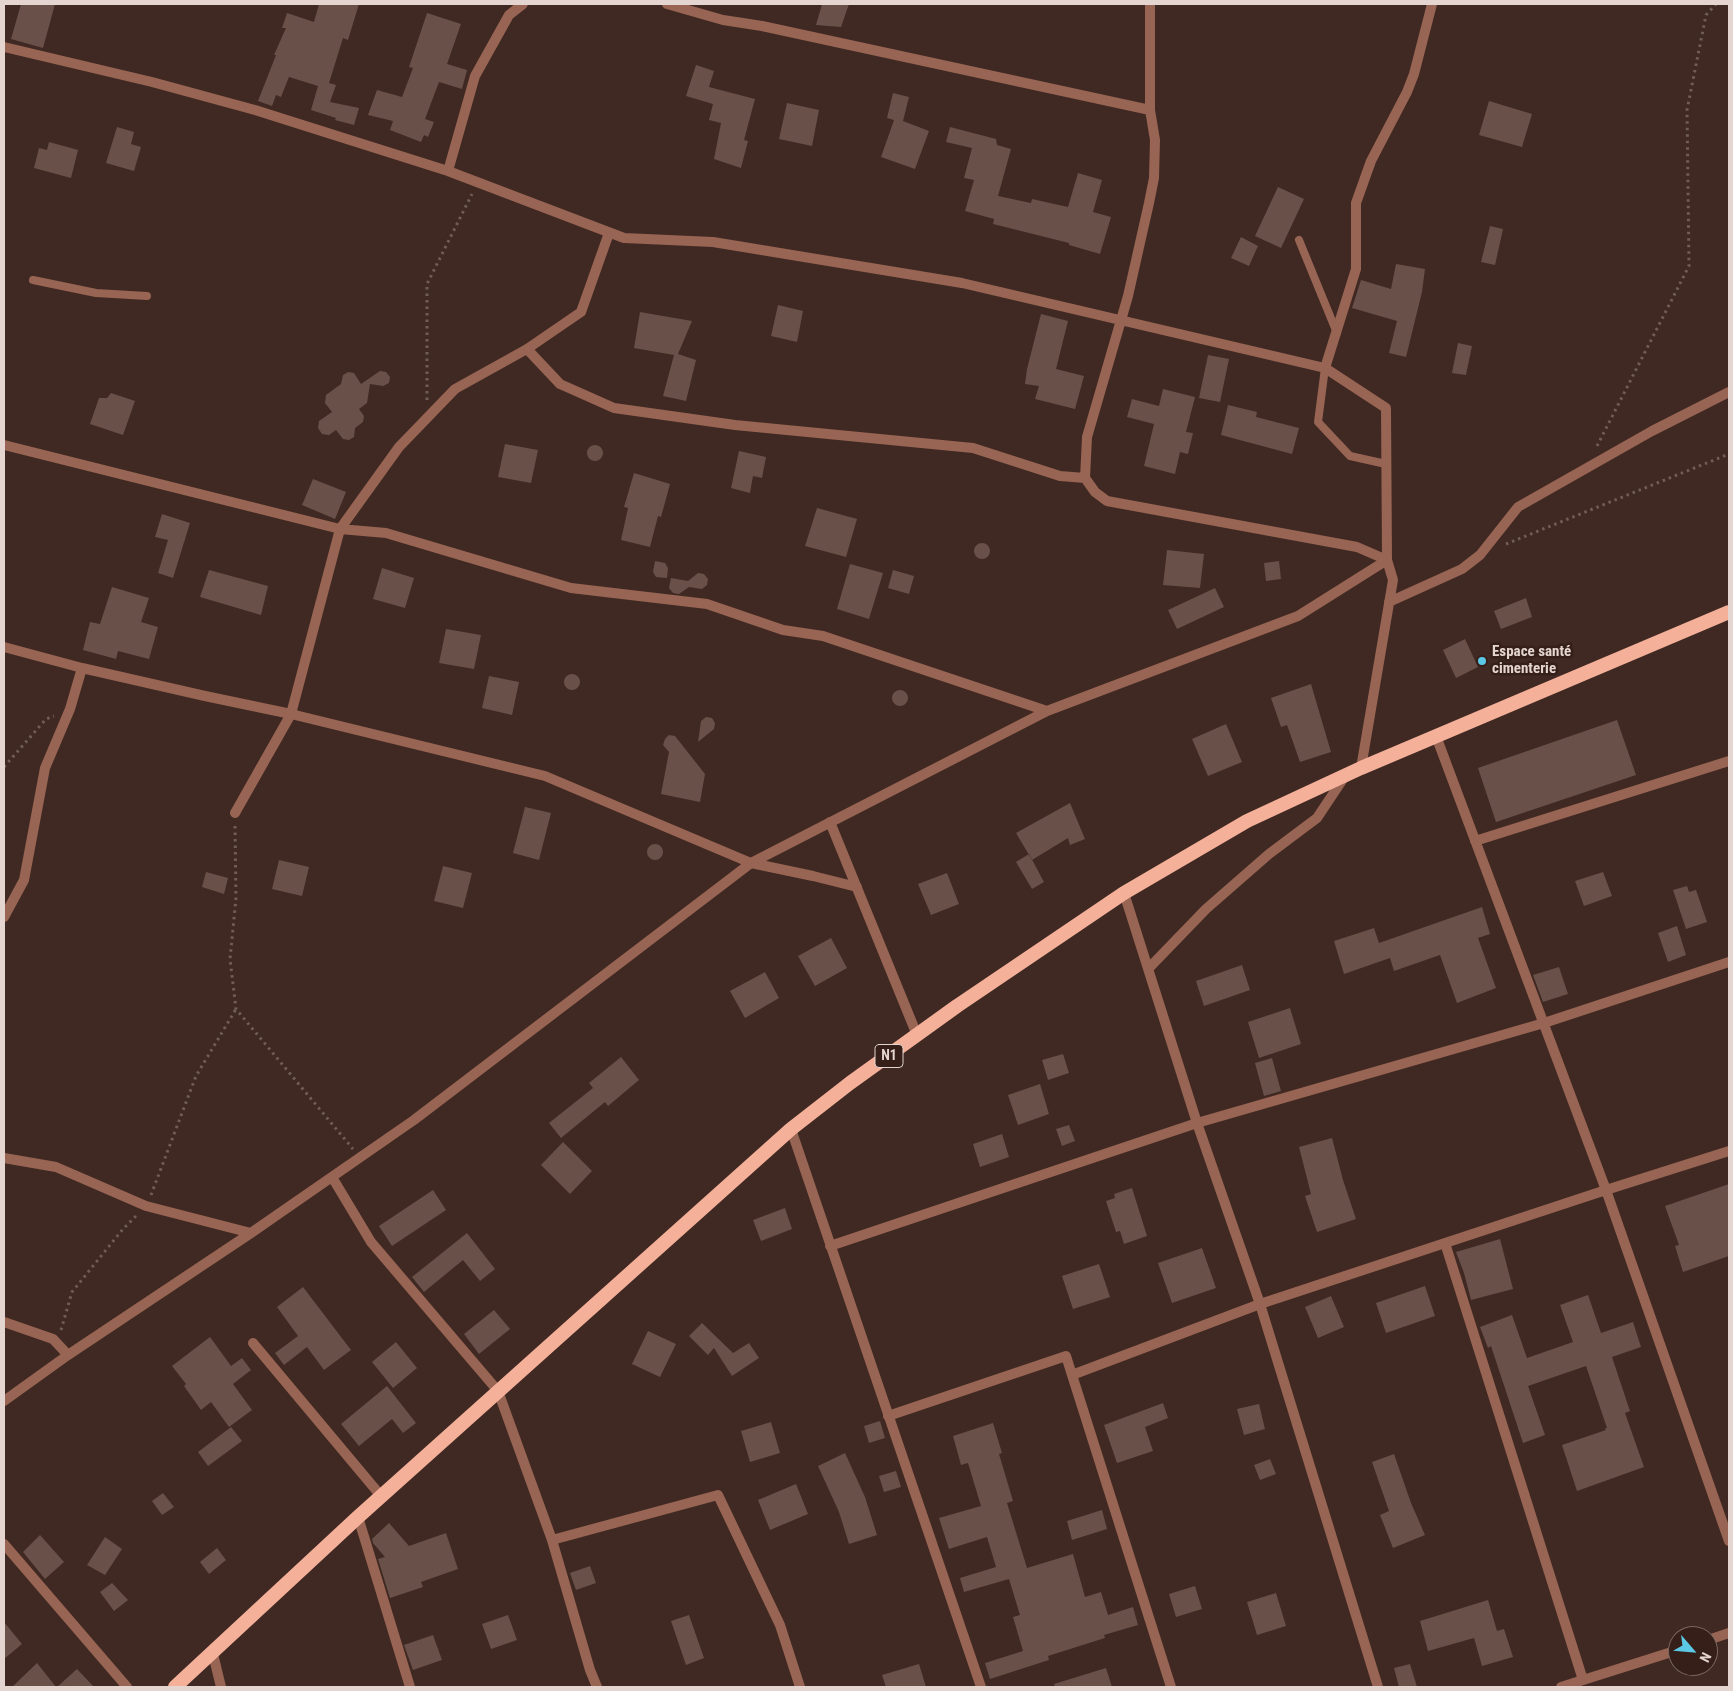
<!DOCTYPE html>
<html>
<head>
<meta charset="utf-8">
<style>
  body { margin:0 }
  #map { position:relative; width:1733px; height:1691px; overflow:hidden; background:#3f2922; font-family:"Roboto Condensed",sans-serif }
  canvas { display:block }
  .frame { position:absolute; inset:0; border:5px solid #e4d5d0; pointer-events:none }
  .north { position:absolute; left:1668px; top:1626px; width:50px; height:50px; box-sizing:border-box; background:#351f18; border:1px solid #7b6862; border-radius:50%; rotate:117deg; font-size:14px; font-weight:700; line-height:20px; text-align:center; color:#e4d5d0 }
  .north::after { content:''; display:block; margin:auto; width:18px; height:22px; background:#5bc8e6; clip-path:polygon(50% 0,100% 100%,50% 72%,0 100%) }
</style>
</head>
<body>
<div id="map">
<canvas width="1733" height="1691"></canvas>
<div class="frame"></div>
<div class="north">N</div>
</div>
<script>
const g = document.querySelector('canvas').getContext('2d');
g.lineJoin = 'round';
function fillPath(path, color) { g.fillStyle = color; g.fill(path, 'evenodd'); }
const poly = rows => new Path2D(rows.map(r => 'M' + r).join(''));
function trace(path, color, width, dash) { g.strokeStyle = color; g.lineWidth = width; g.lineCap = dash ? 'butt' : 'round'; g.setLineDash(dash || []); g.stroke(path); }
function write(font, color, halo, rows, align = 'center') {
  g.font = font + ' "Roboto Condensed",sans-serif'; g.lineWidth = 5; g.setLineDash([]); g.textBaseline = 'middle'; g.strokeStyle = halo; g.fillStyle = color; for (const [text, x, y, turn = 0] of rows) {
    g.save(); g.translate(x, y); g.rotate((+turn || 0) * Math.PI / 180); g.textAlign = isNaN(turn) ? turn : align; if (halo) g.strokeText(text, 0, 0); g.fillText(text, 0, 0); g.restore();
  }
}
fillPath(poly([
  [21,4,55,4,43,48,11,39],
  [319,4,359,4,348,40,343,38,329,83,336,85,330,102,359,108,354,125,335,120,336,118,311,110,318,86,289,77,281,97,276,95,272,106,258,101,276,55,274,55,286,28,282,28,287,13,314,22],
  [822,4,849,4,841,27,816,25],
  [427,13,461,24,447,64,467,70,462,89,439,82,425,119,434,122,428,137,424,135,421,142,390,130,393,121,368,115,377,90,402,97,413,68,409,67],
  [696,65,714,71,709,87,755,99,744,140,748,141,741,168,714,159,721,123,709,120,713,104,686,96],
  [893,93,909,97,903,121,929,131,915,169,881,157,894,120,887,118],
  [1489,101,1532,114,1522,147,1479,135],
  [787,103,819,110,812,146,779,139],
  [117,127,134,132,131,144,141,147,134,171,106,163],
  [950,127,996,139,997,145,1011,149,998,196,1031,203,1032,199,1068,207,1078,173,1102,180,1093,212,1111,217,1100,254,1069,245,1069,243,993,224,994,219,965,211,974,180,964,178,972,148,946,142],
  [49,142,78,150,71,178,34,168,39,148,47,150],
  [1278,187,1304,199,1281,248,1255,236],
  [1490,226,1503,229,1495,265,1481,262],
  [1241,237,1258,246,1249,266,1231,258],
  [1396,264,1425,269,1422,292,1406,357,1389,353,1397,321,1352,308,1361,280,1391,289],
  [778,305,803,311,797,342,771,336],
  [640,312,692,321,678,354,696,360,686,401,663,396,674,355,634,348],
  [1041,314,1068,321,1056,369,1084,376,1075,409,1035,399,1039,386,1025,384,1027,369],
  [1458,343,1472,346,1466,375,1452,373],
  [1208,355,1229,359,1220,402,1199,398],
  [380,371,386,372,390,377,389,383,383,386,370,384,367,403,359,409,364,416,363,422,355,428,354,437,349,440,343,439,336,430,329,435,322,434,318,428,319,421,332,412,325,403,326,395,341,384,343,375,348,372,354,373,361,384],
  [1163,389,1195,397,1186,432,1193,433,1188,454,1180,452,1175,474,1144,466,1154,424,1127,417,1132,399,1159,406],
  [111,393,135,401,123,435,90,424,99,398,107,398],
  [1228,405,1257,412,1256,417,1299,428,1292,454,1221,435],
  [505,444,538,450,531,483,498,477],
  '587 453a8 8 0 1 1 16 0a8 8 0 1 1-16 0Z',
  [739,451,766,457,762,478,753,476,750,493,731,488],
  [634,473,670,484,661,517,658,516,650,547,621,540,628,508,624,507],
  [313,479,346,492,335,519,302,505],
  [817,508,857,519,846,557,805,546],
  [162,514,190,523,173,578,158,573,168,540,155,537],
  '974 551a8 8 0 1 1 16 0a8 8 0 1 1-16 0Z',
  [1167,550,1204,554,1200,588,1163,585],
  [655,561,665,563,668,568,667,578,656,577,653,572],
  [1279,561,1281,579,1266,581,1264,563],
  [850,564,883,573,869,619,837,609],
  [382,568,414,578,405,608,373,599],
  [209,570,268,586,261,615,200,597],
  [893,570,914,576,909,594,888,588],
  [698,573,704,574,708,579,707,585,702,589,689,587,679,594,673,593,669,588,671,578,688,581],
  [112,587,149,598,141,622,158,627,149,659,118,651,116,659,83,650,90,622,100,624],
  [1215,588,1224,607,1177,629,1168,610],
  [1526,598,1532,617,1501,629,1494,611],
  [446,629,481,635,474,669,439,663],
  [1465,639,1478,667,1456,678,1443,650],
  '564 682a8 8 0 1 1 16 0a8 8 0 1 1-16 0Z',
  [489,676,519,682,512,715,482,708],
  [1311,684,1331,752,1300,762,1287,725,1281,727,1271,698],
  '892 698a8 8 0 1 1 16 0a8 8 0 1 1-16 0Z',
  [706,717,712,718,715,723,714,729,698,742,701,721],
  [1617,720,1636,775,1496,822,1478,768],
  [1226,724,1242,762,1208,776,1192,739],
  [669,735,675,736,705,774,700,802,661,794,669,752,663,745,665,739],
  [1070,803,1085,839,1070,845,1068,838,1032,860,1016,833],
  [525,807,551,813,539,860,513,853],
  '647 852a8 8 0 1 1 16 0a8 8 0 1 1-16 0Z',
  [1029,854,1044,882,1032,889,1016,862],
  [279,860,309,867,302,896,272,889],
  [443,866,472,873,463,908,434,901],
  [206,872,228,878,224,894,202,887],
  [1603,872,1612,896,1584,906,1575,881],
  [947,873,959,904,931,915,918,884],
  [1687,886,1689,892,1696,890,1707,922,1686,929,1673,890],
  [1482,907,1490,934,1478,938,1496,988,1457,1003,1440,955,1394,971,1390,958,1344,974,1334,941,1374,928,1379,943],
  [1677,926,1686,955,1668,962,1658,933],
  [831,938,847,968,815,986,798,956],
  [1242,965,1250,990,1204,1006,1196,981],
  [1559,967,1568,994,1543,1002,1533,975],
  [765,972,779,998,745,1018,730,991],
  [1290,1008,1301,1044,1259,1058,1248,1022],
  [1063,1054,1069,1073,1048,1080,1042,1060],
  [621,1057,639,1080,608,1106,605,1102,561,1138,549,1123,593,1088,589,1083],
  [1272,1058,1281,1091,1264,1096,1255,1063],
  [1040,1084,1049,1114,1018,1125,1008,1095],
  [1069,1125,1075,1141,1062,1146,1056,1129],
  [1002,1134,1009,1157,980,1167,973,1144],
  [1332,1138,1343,1180,1356,1219,1317,1232,1305,1196,1311,1194,1299,1147],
  [563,1142,592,1171,570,1194,541,1165],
  [1729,1184,1729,1256,1683,1272,1675,1246,1679,1245,1665,1206],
  [1132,1188,1147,1236,1124,1244,1120,1231,1116,1232,1106,1201,1115,1198,1114,1194],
  [433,1190,446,1210,392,1246,379,1226],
  [785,1208,792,1229,761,1241,753,1220],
  [467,1233,495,1269,480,1281,463,1260,424,1292,412,1277],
  [1500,1239,1513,1289,1471,1300,1464,1273,1456,1252],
  [1202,1248,1216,1288,1172,1303,1158,1263],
  [1099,1264,1110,1297,1073,1309,1062,1276],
  [1425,1286,1435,1316,1386,1333,1376,1303],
  [303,1287,351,1350,324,1370,307,1347,284,1365,275,1353,298,1336,277,1307],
  [1588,1295,1601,1333,1633,1322,1641,1347,1612,1357,1630,1411,1625,1413,1644,1467,1577,1491,1562,1445,1606,1430,1605,1428,1607,1428,1586,1366,1528,1386,1545,1435,1523,1443,1491,1346,1488,1348,1480,1327,1512,1315,1527,1358,1573,1342,1560,1305],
  [1331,1296,1344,1327,1318,1338,1305,1307],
  [494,1310,510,1329,479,1354,464,1334],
  [702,1323,733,1353,749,1343,759,1358,732,1376,714,1348,708,1355,689,1336],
  [648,1331,676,1344,660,1377,632,1364],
  [210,1337,231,1366,242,1358,251,1370,233,1384,252,1410,229,1427,211,1402,201,1410,184,1386,186,1384,172,1366],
  [396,1342,417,1368,393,1388,372,1362],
  [387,1386,416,1423,403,1433,392,1419,359,1446,341,1424],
  [1163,1403,1168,1418,1145,1427,1153,1451,1117,1463,1104,1425],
  [1259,1404,1265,1429,1244,1435,1237,1409],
  [880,1421,885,1438,869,1443,864,1426],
  [771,1422,780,1453,750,1462,741,1431],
  [993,1423,1002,1453,999,1454,1013,1501,1007,1503,1027,1568,1073,1554,1085,1597,1101,1592,1108,1615,1133,1607,1138,1625,1104,1635,1105,1638,1048,1656,1049,1660,990,1679,985,1663,1023,1651,1013,1617,1020,1615,1009,1579,964,1592,960,1578,996,1567,987,1537,949,1549,939,1518,981,1506,968,1463,961,1465,953,1436],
  [231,1427,242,1441,208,1466,198,1452],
  [845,1453,865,1497,877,1535,849,1544,839,1512,818,1466],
  [1394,1454,1411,1503,1425,1535,1393,1548,1380,1515,1389,1511,1372,1462],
  [1270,1459,1276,1474,1260,1480,1254,1465],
  [896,1471,901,1487,884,1492,879,1476],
  [796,1484,808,1514,770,1530,758,1500],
  [163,1493,174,1507,162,1515,152,1501],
  [1102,1510,1107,1529,1072,1540,1067,1521],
  [389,1523,409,1546,446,1533,458,1569,421,1582,423,1587,390,1598,378,1559,385,1557,373,1543,372,1539],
  [40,1535,64,1562,45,1579,23,1552],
  [105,1537,122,1549,105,1575,87,1565],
  [217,1548,226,1560,209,1574,200,1562],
  [590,1566,596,1583,576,1590,570,1573],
  [112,1583,128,1600,114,1611,100,1592],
  [1195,1586,1202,1609,1176,1617,1169,1594],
  [1276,1593,1286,1626,1257,1635,1247,1602],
  [1488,1600,1497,1631,1504,1629,1513,1657,1482,1666,1474,1638,1428,1651,1420,1621],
  [508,1615,517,1640,491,1649,482,1624],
  [689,1615,704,1658,686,1665,671,1621],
  [4,1622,22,1644,4,1659],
  [433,1635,442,1660,413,1670,404,1645],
  [37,1663,56,1687,12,1687],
  [919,1664,926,1687,886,1687,882,1675],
  [1410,1664,1417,1687,1399,1687,1394,1668],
  [1106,1668,1112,1687,1055,1687,1054,1684],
  [77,1669,94,1687,57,1687]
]), '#695149');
trace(poly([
  [427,400,427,284,472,194],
  [1597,446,1689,266,1687,110,1706,15,1716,4],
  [1506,544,1729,454],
  [4,767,46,719,54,716],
  [235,826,236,898,230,959,236,1009,353,1149],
  [151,1195,196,1076,236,1009],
  [61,1330,72,1292,123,1229,136,1216]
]), '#715d57', 3, [2.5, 4]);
trace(poly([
  [1299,240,1337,333],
  [33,280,96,293,147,296],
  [1325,368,1318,422,1350,456,1386,464]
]), '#986453', 8);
trace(poly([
  [667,4,723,20,762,26,1150,110],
  [1150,4,1150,110,1155,140,1154,178,1149,203,1128,296,1087,437,1085,478,1095,492,1107,501,1357,547,1387,560,1393,580,1361,768],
  [4,47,152,82,255,110,448,171],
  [527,349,560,384,614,408,735,425,973,448,1060,476,1085,478],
  [1325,368,1356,269,1356,203,1371,161,1407,92,1414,74,1432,4],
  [4,445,340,529,386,533,571,588,707,604,783,630,823,636,1047,711],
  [1389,602,1462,569,1480,555,1518,507,1652,431,1729,392],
  [4,647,82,668,205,696,291,714,545,776,751,863,813,876,857,887],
  [1436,736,1606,1190,1729,1541],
  [235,813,291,714,340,529,399,447,455,389,527,349,581,312,609,233],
  [830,822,917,1035],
  [1475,841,1729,761],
  [4,917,24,880,45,768,70,709,82,668],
  [1149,968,1206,909,1269,854,1317,818,1345,776],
  [791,1129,981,1687],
  [4,1158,56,1167,146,1206,251,1233],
  [332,1177,371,1242,498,1391,552,1540,590,1670,597,1687],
  [1445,1243,1583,1680],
  [830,1246,1197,1123,1544,1023,1729,962],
  [4,1322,53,1339,68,1355],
  [253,1343,381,1496],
  [1072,1375,1260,1304,1606,1190,1729,1151],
  [4,1401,68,1355,251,1233,414,1120,751,863,1047,711,1298,616,1387,560,1386,408,1325,368,962,283,713,242,624,238,448,171,475,76,509,15,523,4],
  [888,1416,1066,1356,1171,1687],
  [358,1517,410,1687],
  [552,1540,718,1495,780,1625,800,1687],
  [4,1544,127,1687],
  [1708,1640,1729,1633],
  [213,1654,221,1687],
  [1561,1687,1678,1650]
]), '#986453', 10);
trace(poly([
  [1124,893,1197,1123,1260,1304,1378,1687]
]), '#986453', 10);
trace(poly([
  [175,1687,358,1517,791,1129,850,1083,957,1006,1124,893,1247,821,1361,768,1729,612]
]), '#f5b09a', 14);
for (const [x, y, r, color] of [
  [1482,661,5,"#5bc8e6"]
]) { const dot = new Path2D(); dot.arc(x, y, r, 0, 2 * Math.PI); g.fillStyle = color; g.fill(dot); trace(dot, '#351f18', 2); }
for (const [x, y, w] of [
  [889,1056,28]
]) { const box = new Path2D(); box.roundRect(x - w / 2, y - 11.5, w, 23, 4); g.fillStyle = '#351f18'; g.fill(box); trace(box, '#e4d5d0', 1); }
write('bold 14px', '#e4d5d0', null, [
  ["N1",889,1056]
]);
write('bold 15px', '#e4d5d0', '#351f18', [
  ["Espace santé",1492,652],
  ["cimenterie",1492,669]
], 'left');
</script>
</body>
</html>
